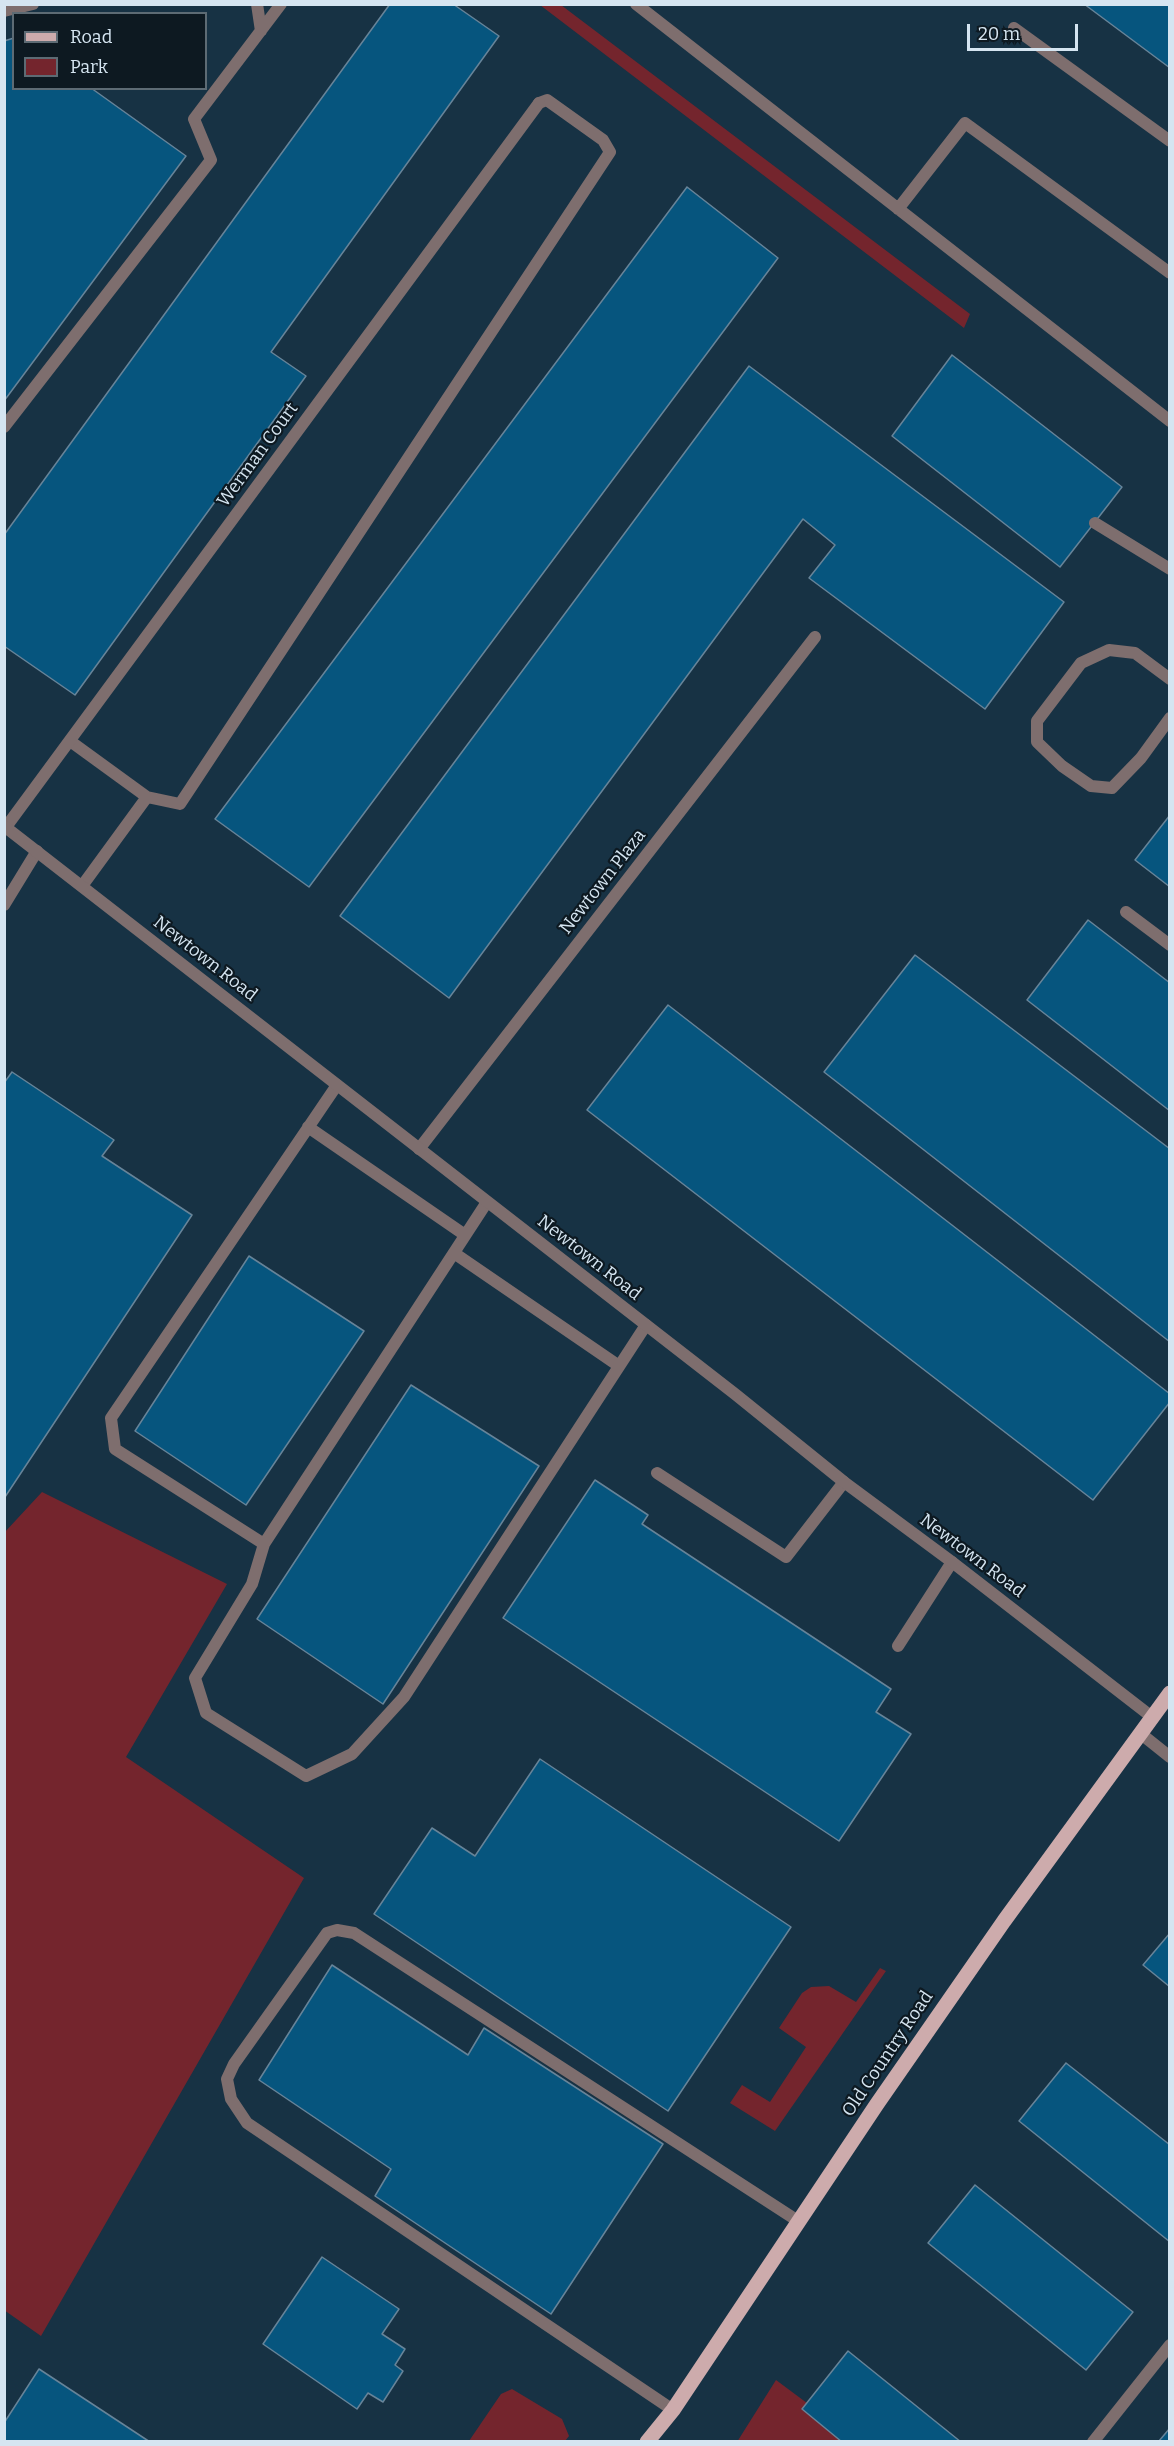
<!DOCTYPE html>
<html>
<head>
<meta charset="utf-8">
<style>
  body { margin:0 }
  #map { position:relative; width:1174px; height:2446px; overflow:hidden; background:#173244; font-family:Bitter,serif }
  canvas { display:block }
  .frame { position:absolute; inset:0; border:6px solid #d5e5f1; pointer-events:none }
  .legend { position:absolute; left:12px; top:12px; width:195px; height:78px; box-sizing:border-box; background:#0d1921; border:2px solid #5d6b74; margin:0; padding:8px 10px; list-style:none; font-size:18px; color:#d5e5f1 }
  .legend li { display:flex; align-items:center; gap:12px; height:30px }
  .legend b { width:30px; border:2px solid #5d6b74 }
  .scale { position:absolute; left:967px; top:24px; width:111px; height:27px; box-sizing:border-box; border:3px solid #d5e5f1; border-top:0; padding-left:8px; font-size:18px; line-height:21px; white-space:nowrap; color:#d5e5f1; -webkit-text-stroke:4px #0d1921; paint-order:stroke }
</style>
</head>
<body>
<div id="map">
<canvas width="1174" height="2446"></canvas>
<div class="frame"></div>
<ul class="legend">
<li><b style="height:8px;background:#cdabac"></b>Road</li>
<li><b style="height:16px;background:#74252d"></b>Park</li>
</ul>
<div class="scale">20 m</div>
</div>
<script>
const g = document.querySelector('canvas').getContext('2d');
g.lineJoin = 'round';
function fillPath(path, color) { g.fillStyle = color; g.fill(path, 'evenodd'); }
const poly = rows => new Path2D(rows.map(r => 'M' + r).join(''));
function trace(path, color, width, dash) { g.strokeStyle = color; g.lineWidth = width; g.lineCap = dash ? 'butt' : 'round'; g.setLineDash(dash || []); g.stroke(path); }
function write(font, color, halo, rows, align = 'center') {
  g.font = font + ' Bitter,serif'; g.lineWidth = 4.5; g.setLineDash([]); g.textBaseline = 'middle'; g.strokeStyle = halo; g.fillStyle = color; for (const [text, x, y, turn = 0] of rows) {
    g.save(); g.translate(x, y); g.rotate((+turn || 0) * Math.PI / 180); g.textAlign = isNaN(turn) ? turn : align; if (halo) g.strokeText(text, 0, 0); g.fillText(text, 0, 0); g.restore();
  }
}
fillPath(poly([
  [540,5,561,5,970,314,964,328],
  [42,1492,227,1584,126,1757,304,1878,41,2336,4,2310,4,1533],
  [880,1968,886,1971,775,2131,730,2103,742,2085,770,2102,806,2047,779,2028,802,1993,811,1987,829,1986,856,2002],
  [776,2380,858,2441,737,2442],
  [512,2389,562,2419,569,2436,565,2441,469,2441,501,2394]
]), '#74252d');
const building = poly([
  [390,4,453,4,499,36,271,352,306,376,75,695,4,646,4,535,390,4],
  [1084,4,1170,4,1170,68,1084,4],
  [14,38,14,88,91,88,186,156,4,401,4,41,14,38],
  [687,187,778,258,309,887,215,819,687,187],
  [952,355,1122,487,1060,567,892,436,952,355],
  [749,366,1064,602,985,709,809,578,835,545,803,519,449,998,340,916,749,366],
  [1170,815,1170,887,1135,860,1170,815],
  [1088,920,1170,983,1170,1111,1027,1000,1088,920],
  [915,955,1170,1149,1170,1342,824,1072,915,955],
  [668,1005,1170,1394,1170,1402,1093,1500,587,1110,668,1005],
  [12,1072,114,1140,102,1156,192,1215,5,1497,4,1083,12,1072],
  [249,1256,364,1331,246,1505,135,1431,249,1256],
  [411,1385,539,1466,383,1704,257,1619,411,1385],
  [595,1480,648,1515,642,1524,891,1689,876,1712,911,1734,839,1841,503,1618,595,1480],
  [540,1759,791,1927,668,2111,374,1914,432,1828,475,1856,540,1759],
  [1170,1933,1170,1987,1143,1965,1170,1933],
  [332,1965,468,2055,484,2028,663,2144,551,2314,375,2196,391,2169,259,2080,332,1965],
  [1066,2063,1170,2145,1170,2242,1019,2121,1066,2063],
  [975,2185,1133,2312,1086,2370,928,2243,975,2185],
  [322,2257,399,2309,382,2334,405,2349,395,2365,403,2371,383,2402,368,2393,357,2409,263,2344,322,2257],
  [848,2351,961,2442,842,2442,802,2409,848,2351],
  [39,2369,150,2442,4,2442,4,2423,39,2369],
  [1170,2428,1170,2442,1159,2442,1159,2441,1170,2428]
]);
fillPath(building, '#06557e');
trace(building, '#678499', 1.5);
trace(poly([
  [257,4,261,31],
  [636,4,1170,421],
  [4,11,33,4],
  [1014,28,1170,141],
  [898,209,965,123,1170,273],
  [4,427,211,160,194,119,281,4],
  [1095,523,1170,569],
  [1170,679,1135,653,1109,650,1081,663,1037,721,1037,742,1062,766,1091,786,1112,788,1141,758,1170,718],
  [70,741,147,797],
  [82,886,147,797,180,804,610,152,603,140,547,100,539,103],
  [1126,912,1170,945],
  [308,1127,465,1235],
  [487,1202,264,1544,252,1584,195,1678,206,1713,306,1776,352,1754,404,1697,646,1325],
  [454,1253,619,1366],
  [657,1473,786,1557,844,1482],
  [264,1544,115,1449,111,1418,337,1085],
  [898,1646,952,1562],
  [673,2410,247,2123,231,2099,227,2079,234,2064,327,1933,337,1930,354,1933,798,2221]
]), '#7e6e6e', 12);
trace(poly([
  [6,827,539,103],
  [4,905,37,851],
  [419,1149,815,637],
  [1140,1733,1170,1757],
  [1093,2442,1170,2345]
]), '#7e6e6e', 12);
trace(poly([
  [4,826,735,1394,844,1482,952,1562,1152,1717]
]), '#7e6e6e', 12);
trace(poly([
  [647,2442,673,2410,877,2104,1004,1921,1170,1693]
]), '#cdabac', 15);
write('18px', '#d5e5f1', '#0d1921', [
  ["Werman Court",258,455,-54],
  ["Newtown Plaza",603,882,-52],
  ["Newtown Road",205,959,38],
  ["Newtown Road",589,1258,38],
  ["Newtown Road",972,1556,37],
  ["Old Country Road",888,2054,-56]
]);
</script>
</body>
</html>
